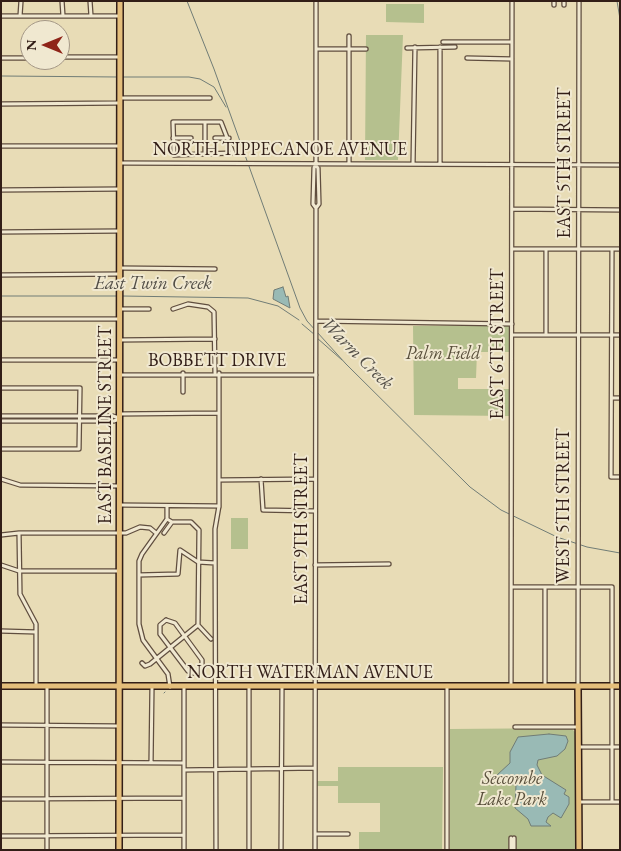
<!DOCTYPE html>
<html>
<head>
<meta charset="utf-8">
<style>
  body { margin:0 }
  #map { position:relative; width:621px; height:851px; overflow:hidden; background:#e8dcb6; font-family:"EB Garamond",serif }
  canvas { display:block }
  .frame { position:absolute; inset:0; border:2px solid #321e17; pointer-events:none }
  .north { position:absolute; left:20px; top:20px; width:50px; height:50px; box-sizing:border-box; background:#f0e8d0; border:1px solid #a49786; border-radius:50%; rotate:270deg; font-size:14px; font-weight:700; line-height:20px; text-align:center; color:#321e17 }
  .north::after { content:''; display:block; margin:auto; width:18px; height:22px; background:#8f2418; clip-path:polygon(50% 0,100% 100%,50% 72%,0 100%) }
</style>
</head>
<body>
<div id="map">
<canvas width="621" height="851"></canvas>
<div class="frame"></div>
<div class="north">N</div>
</div>
<script>
const g = document.querySelector('canvas').getContext('2d');
g.lineJoin = 'round';
function fillPath(path, color) { g.fillStyle = color; g.fill(path, 'evenodd'); }
const poly = rows => new Path2D(rows.map(r => 'M' + r).join(''));
function trace(path, color, width, dash) { g.strokeStyle = color; g.lineWidth = width; g.lineCap = dash ? 'butt' : 'round'; g.setLineDash(dash || []); g.stroke(path); }
function write(font, color, halo, rows, align = 'center') {
  g.font = font + ' "EB Garamond",serif'; g.lineWidth = 4; g.setLineDash([]); g.textBaseline = 'middle'; g.strokeStyle = halo; g.fillStyle = color; for (const [text, x, y, turn = 0] of rows) {
    g.save(); g.translate(x, y); g.rotate((+turn || 0) * Math.PI / 180); g.textAlign = isNaN(turn) ? turn : align; if (halo) g.strokeText(text, 0, 0); g.fillText(text, 0, 0); g.restore();
  }
}
fillPath(poly([
  [386,4,424,4,424,23,386,22],
  [366,35,403,35,398,160,365,160],
  [509,325,510,352,477,352,476,378,458,378,458,389,510,389,510,416,414,415,413,326],
  [231,518,248,518,248,549,231,549],
  [571,728,575,732,575,850,450,850,450,729],
  [338,767,443,767,442,850,359,850,359,832,380,832,380,803,338,803,338,786,317,786,317,781,338,781]
]), '#b5c08e');
const water = poly([
  [283,287,286,297,288,296,290,308,273,299,274,290,283,287],
  [549,734,566,736,568,741,565,749,557,756,538,760,537,765,542,775,566,790,564,794,569,797,569,804,561,818,553,813,548,817,546,822,551,826,531,826,528,819,515,808,516,785,498,782,497,775,510,763,510,752,518,737,549,734]
]);
fillPath(water, '#99bab5');
trace(water, '#707c76', 1);
trace(poly([
  [187,1,214,69,300,308,307,321,346,364,470,487,501,510,557,537,587,547,620,553],
  [617,1,620,19],
  [1,76,118,77],
  [122,77,189,77,200,79,214,87,226,107],
  [1,296,118,296],
  [122,296,248,298,278,306,299,320],
  [302,324,315,335],
  [317,338,342,360],
  [164,693,165,692]
]), '#707c76', 1);
const minor = poly([
  [62,1,63,16],
  [90,1,91,16],
  [316,1,316,164,314,168,313,204,316,208],
  [564,1,564,5],
  [554,5,554,1],
  [1,16,120,16],
  [20,16,21,1],
  [443,42,512,42],
  [407,48,455,47],
  [316,49,366,49],
  [60,57,119,57],
  [1,58,30,58],
  [467,58,512,59],
  [120,98,210,98],
  [1,104,119,103],
  [173,122,221,122,233,153,174,155,173,122],
  [205,122,205,154],
  [173,138,191,138],
  [215,138,229,138],
  [1,146,119,146],
  [120,163,620,165],
  [349,164,349,36],
  [413,164,415,47],
  [440,164,440,47],
  [1,190,120,189],
  [512,209,620,210],
  [1,232,119,231],
  [512,249,620,249],
  [546,249,546,335],
  [612,249,611,477,620,477],
  [120,268,215,269],
  [1,275,119,274],
  [120,309,149,309],
  [173,309,188,304,208,307,214,312,215,373],
  [1,319,119,319],
  [317,321,512,324],
  [512,335,620,335],
  [120,340,215,339],
  [1,360,119,360],
  [183,373,183,392],
  [119,375,316,375],
  [1,388,80,388,79,449,1,449],
  [612,398,620,398],
  [119,414,219,413,219,373],
  [1,416,113,416,119,418],
  [1,421,114,421,119,419],
  [1,479,20,485,119,486],
  [261,479,263,510,315,511],
  [220,480,315,479],
  [120,505,219,506],
  [167,506,167,519,142,554,139,561,139,624,143,640,168,674,170,687],
  [219,507,219,413],
  [167,519,172,522,191,522,199,530,198,625,211,639],
  [19,533,20,594,36,624,36,686],
  [164,533,172,522],
  [1,535,19,533,126,533,140,527,150,528,156,533],
  [1,565,19,571,119,571],
  [315,565,389,564],
  [139,575,178,574,180,550,198,562,215,563],
  [512,587,612,587,612,802],
  [166,620,175,623,202,660,202,668,199,672,193,673,188,671,160,634,160,625,166,620],
  [1,631,36,632],
  [142,663,145,666,150,664,198,625],
  [47,686,47,850],
  [511,686,512,1],
  [545,686,545,587],
  [578,686,579,1],
  [1,725,119,726],
  [515,727,578,727],
  [579,747,620,747],
  [1,762,184,763],
  [151,763,152,687],
  [184,770,315,768],
  [1,799,184,798],
  [579,802,620,802],
  [315,834,348,834],
  [1,836,184,835],
  [511,838,511,850],
  [514,838,514,850],
  [184,850,184,687],
  [216,850,215,529,219,506],
  [249,850,249,687],
  [281,850,282,687],
  [315,850,316,208,319,204,318,168,316,166],
  [447,850,447,686]
]);
const major = poly([
  [1,686,620,686],
  [578,687,579,850],
  [119,850,120,1]
]);
trace(minor, '#604e3f', 5.5);
trace(major, '#321e17', 8);
trace(minor, '#f0e8d0', 3);
trace(major, '#e4be7b', 5);
write('18px', '#321e17', '#f0e8d0', [
  ["NORTH TIPPECANOE AVENUE",280,150],
  ["EAST 5TH STREET",565,163,-90],
  ["EAST 6TH STREET",498,344,-90],
  ["BOBBETT DRIVE",217,361],
  ["EAST BASELINE STREET",106,425,-90],
  ["WEST 5TH STREET",564,506,-90],
  ["EAST 9TH STREET",302,529,-90],
  ["NORTH WATERMAN AVENUE",310,673]
]);
write('italic 18px', '#594f3b', '#f0e8d0', [
  ["Palm Field",443,354],
  ["Seccombe",512,779],
  ["Lake Park",512,800]
]);
write('italic 19px', '#514d46', '#f0e8d0', [
  ["East Twin Creek",153,284],
  ["Warm Creek",357,354,45]
]);
</script>
</body>
</html>
